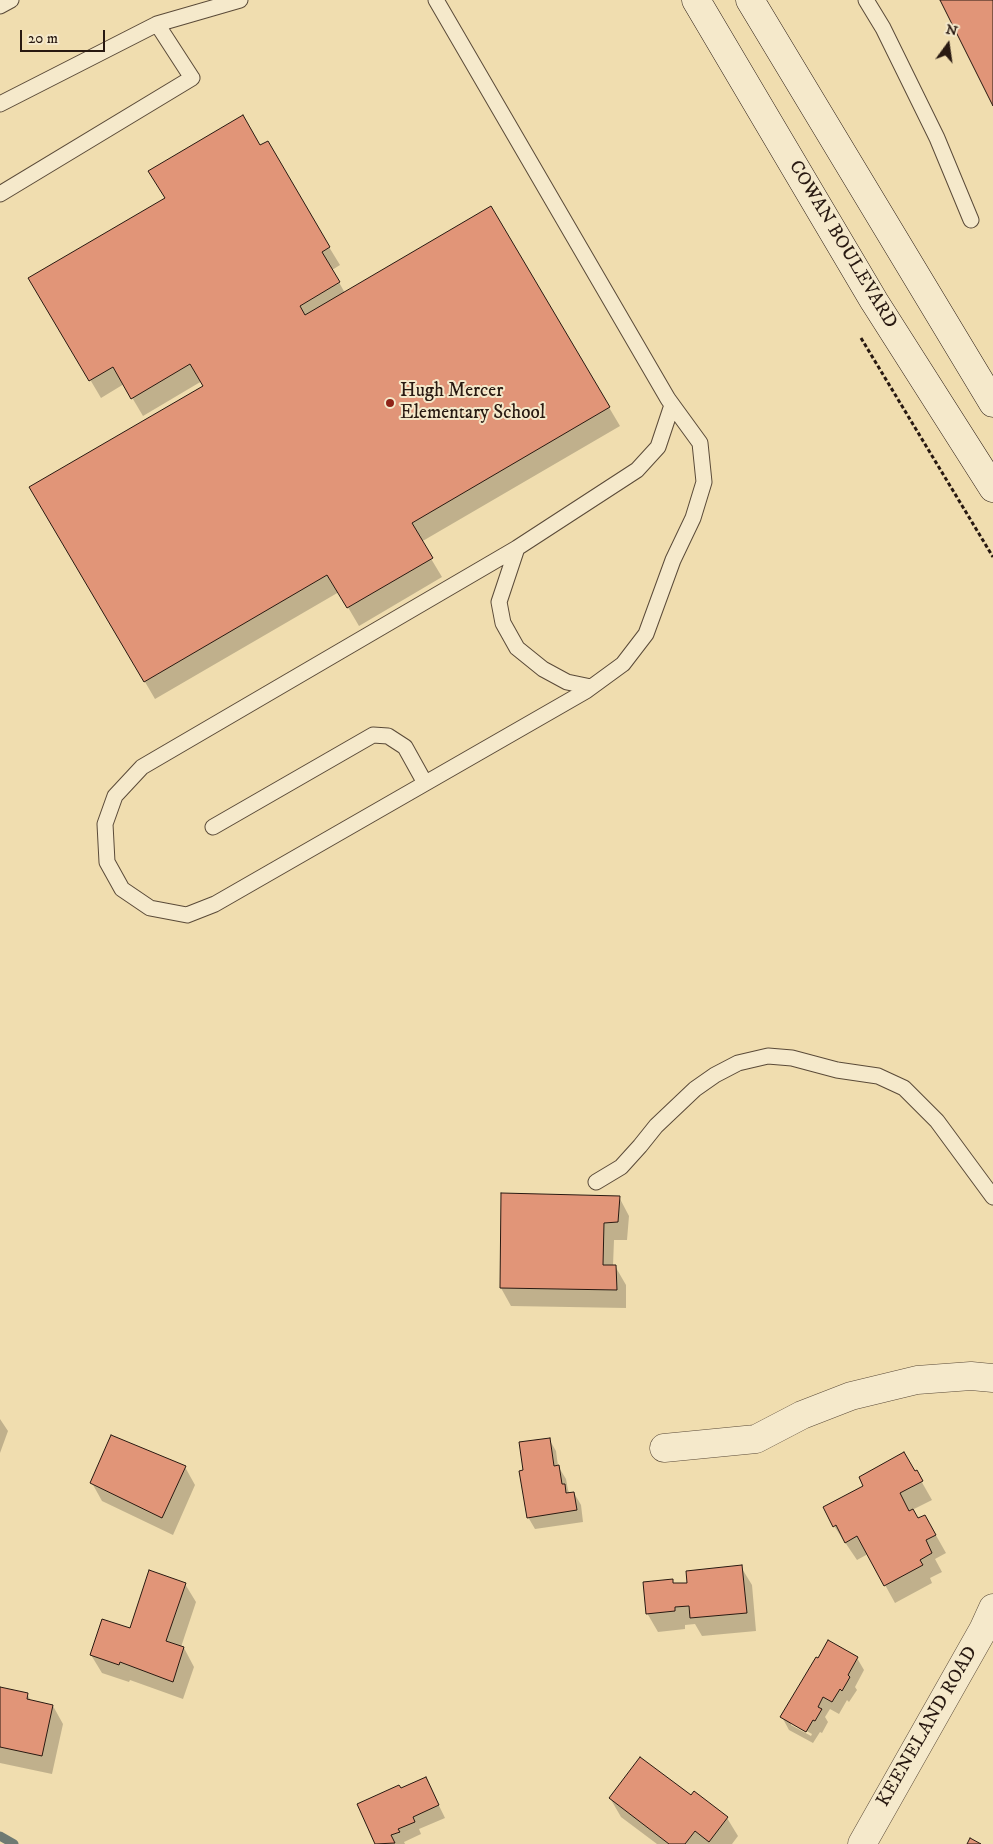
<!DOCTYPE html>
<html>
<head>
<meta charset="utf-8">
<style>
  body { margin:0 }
  #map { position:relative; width:993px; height:1844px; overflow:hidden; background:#f0ddaf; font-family:"IM FELL DW Pica",serif }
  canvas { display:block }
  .north { position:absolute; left:923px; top:20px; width:50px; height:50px; -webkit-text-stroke:4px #f5e9cb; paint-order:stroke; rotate:14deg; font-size:14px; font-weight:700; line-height:20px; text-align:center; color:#281911 }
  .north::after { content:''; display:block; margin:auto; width:18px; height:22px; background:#281911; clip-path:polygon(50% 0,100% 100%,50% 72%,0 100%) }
  .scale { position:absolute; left:20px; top:30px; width:85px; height:22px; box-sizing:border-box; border:2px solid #281911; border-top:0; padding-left:6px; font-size:15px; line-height:18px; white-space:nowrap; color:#281911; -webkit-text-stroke:4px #f5e9cb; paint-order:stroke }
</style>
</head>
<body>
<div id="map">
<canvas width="993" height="1844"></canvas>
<div class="north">N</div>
<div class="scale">20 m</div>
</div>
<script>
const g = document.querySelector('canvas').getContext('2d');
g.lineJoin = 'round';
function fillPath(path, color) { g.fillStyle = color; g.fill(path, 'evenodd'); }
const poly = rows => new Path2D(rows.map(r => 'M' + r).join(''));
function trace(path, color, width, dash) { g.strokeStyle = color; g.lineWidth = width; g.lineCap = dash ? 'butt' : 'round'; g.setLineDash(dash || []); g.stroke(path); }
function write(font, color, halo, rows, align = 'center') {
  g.font = font + ' "IM FELL DW Pica",serif'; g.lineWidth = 4; g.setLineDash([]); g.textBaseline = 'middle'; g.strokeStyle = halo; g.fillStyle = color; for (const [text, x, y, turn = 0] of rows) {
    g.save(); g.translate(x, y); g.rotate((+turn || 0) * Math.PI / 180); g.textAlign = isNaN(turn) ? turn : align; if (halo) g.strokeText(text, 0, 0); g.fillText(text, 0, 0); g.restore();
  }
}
fillPath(poly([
  [260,147,329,247,340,265,332,270,345,293,491,208,620,426,421,542,442,577,359,626,339,592,155,699,31,487,204,386,202,381,143,416,124,384,101,398,30,278],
  [619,1197,629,1216,627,1240,614,1240,613,1266,615,1266,626,1285,626,1308,511,1306,501,1288],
  [0,1419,8,1431,0,1453],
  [549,1439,556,1451,558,1466,566,1479,568,1490,570,1494,574,1493,581,1505,583,1522,535,1529,528,1517,525,1471],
  [185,1467,195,1485,173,1535,102,1501,92,1483],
  [914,1472,916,1472,932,1500,912,1510,918,1520,925,1516,946,1553,935,1559,942,1572,930,1578,932,1583,895,1603,868,1554,857,1560,834,1526],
  [741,1567,752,1585,756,1631,702,1636,695,1624,685,1625,685,1629,658,1632,647,1613,672,1581,674,1585,689,1584],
  [185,1584,196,1602,181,1647,184,1648,194,1667,183,1699,130,1680,129,1682,102,1673,91,1655,130,1630],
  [857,1658,864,1670,855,1687,857,1690,849,1702,847,1700,839,1714,830,1709,825,1717,828,1722,822,1733,820,1732,813,1743,789,1730,782,1717],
  [791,1722,812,1734,811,1736,791,1725],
  [0,1688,27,1694,31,1701,53,1706,63,1724,52,1774,0,1763],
  [426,1779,445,1818,419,1829,421,1834,404,1842,405,1844,376,1844,358,1805,400,1790],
  [691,1797,727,1818,738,1836,732,1844,657,1844,621,1817,610,1798]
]), '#0003');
trace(poly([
  [0,1836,14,1844]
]), '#6f7a73', 9);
const building = poly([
  [940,0,993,0,993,106,940,0],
  [243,115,260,145,268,141,330,247,322,252,340,282,300,306,305,315,491,206,610,407,412,523,433,558,347,608,327,575,144,682,29,487,203,386,190,364,131,399,113,367,89,381,28,278,165,198,148,171,243,115],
  [501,1193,620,1196,618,1222,604,1223,603,1265,616,1265,617,1290,500,1288,501,1193],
  [111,1435,186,1466,162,1518,90,1483,111,1435],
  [550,1438,554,1466,559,1465,562,1484,565,1484,566,1493,574,1492,577,1510,527,1518,519,1471,523,1470,519,1442,550,1438],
  [904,1452,915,1471,917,1470,923,1481,900,1493,909,1511,913,1509,918,1518,925,1515,936,1535,926,1540,932,1553,920,1560,923,1565,884,1586,857,1536,845,1543,836,1525,833,1527,823,1507,863,1486,859,1477,904,1452],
  [742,1565,747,1613,690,1618,689,1606,675,1607,675,1611,646,1614,643,1582,673,1579,673,1583,687,1583,686,1571,742,1565],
  [149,1570,186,1583,166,1641,184,1647,173,1682,120,1662,119,1665,90,1655,102,1619,130,1628,149,1570],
  [828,1640,858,1657,848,1675,850,1677,842,1691,840,1689,832,1702,823,1697,818,1707,822,1709,815,1721,813,1720,806,1732,780,1717,816,1657,818,1658,828,1640],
  [0,1687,28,1693,27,1699,53,1705,42,1756,0,1747,0,1687],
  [640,1757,691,1795,694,1791,728,1817,709,1842,695,1831,685,1844,669,1844,609,1798,640,1757],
  [426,1777,439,1805,413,1817,415,1822,398,1829,400,1832,391,1835,395,1843,375,1844,357,1804,399,1785,401,1788,426,1777],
  [970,1838,981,1844,967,1844,970,1838]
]);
fillPath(building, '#e19578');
trace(building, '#281911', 1);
const service = poly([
  [436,0,668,399,700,443,704,482,693,518,673,560,646,634,623,664,586,691,215,904,187,915,150,908,122,889,107,862,105,824,115,796,142,767,517,548,637,470,658,447,672,405],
  [866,0,883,28,937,138,971,220],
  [0,6,11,0],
  [0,104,157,24,240,0],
  [0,194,192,78,157,24],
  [517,548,499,602,503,623,517,648,543,669,567,682,591,687],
  [213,827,373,735,388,736,405,747,425,783],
  [596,1182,621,1167,640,1146,656,1126,695,1089,715,1075,738,1063,768,1056,792,1058,837,1070,878,1076,904,1088,937,1121,993,1197]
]);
const minor = poly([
  [664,1448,756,1439,802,1415,851,1396,917,1380,971,1376,993,1378],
  [862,1844,983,1630,993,1608]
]);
const secondary = poly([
  [696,0,874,301,993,488],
  [750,0,993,403]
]);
trace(service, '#5a4a38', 17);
trace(minor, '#5a4a38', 29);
trace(secondary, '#281911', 29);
trace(poly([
  [861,338,993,557]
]), '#281911', 3, [4, 2.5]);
trace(service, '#f5e9cb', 15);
trace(minor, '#f5e9cb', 28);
trace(secondary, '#f5e9cb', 28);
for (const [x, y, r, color] of [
  [390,403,5,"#8f2418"]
]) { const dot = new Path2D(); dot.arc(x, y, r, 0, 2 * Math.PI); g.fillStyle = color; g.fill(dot); trace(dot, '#f5e9cb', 2); }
write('19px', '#281911', '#f5e9cb', [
  ["COWAN BOULEVARD",842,245,59],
  ["KEENELAND ROAD",928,1727,-60]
]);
write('19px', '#281911', '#f5e9cb', [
  ["Hugh Mercer",400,392],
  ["Elementary School",400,414]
], 'left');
</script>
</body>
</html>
